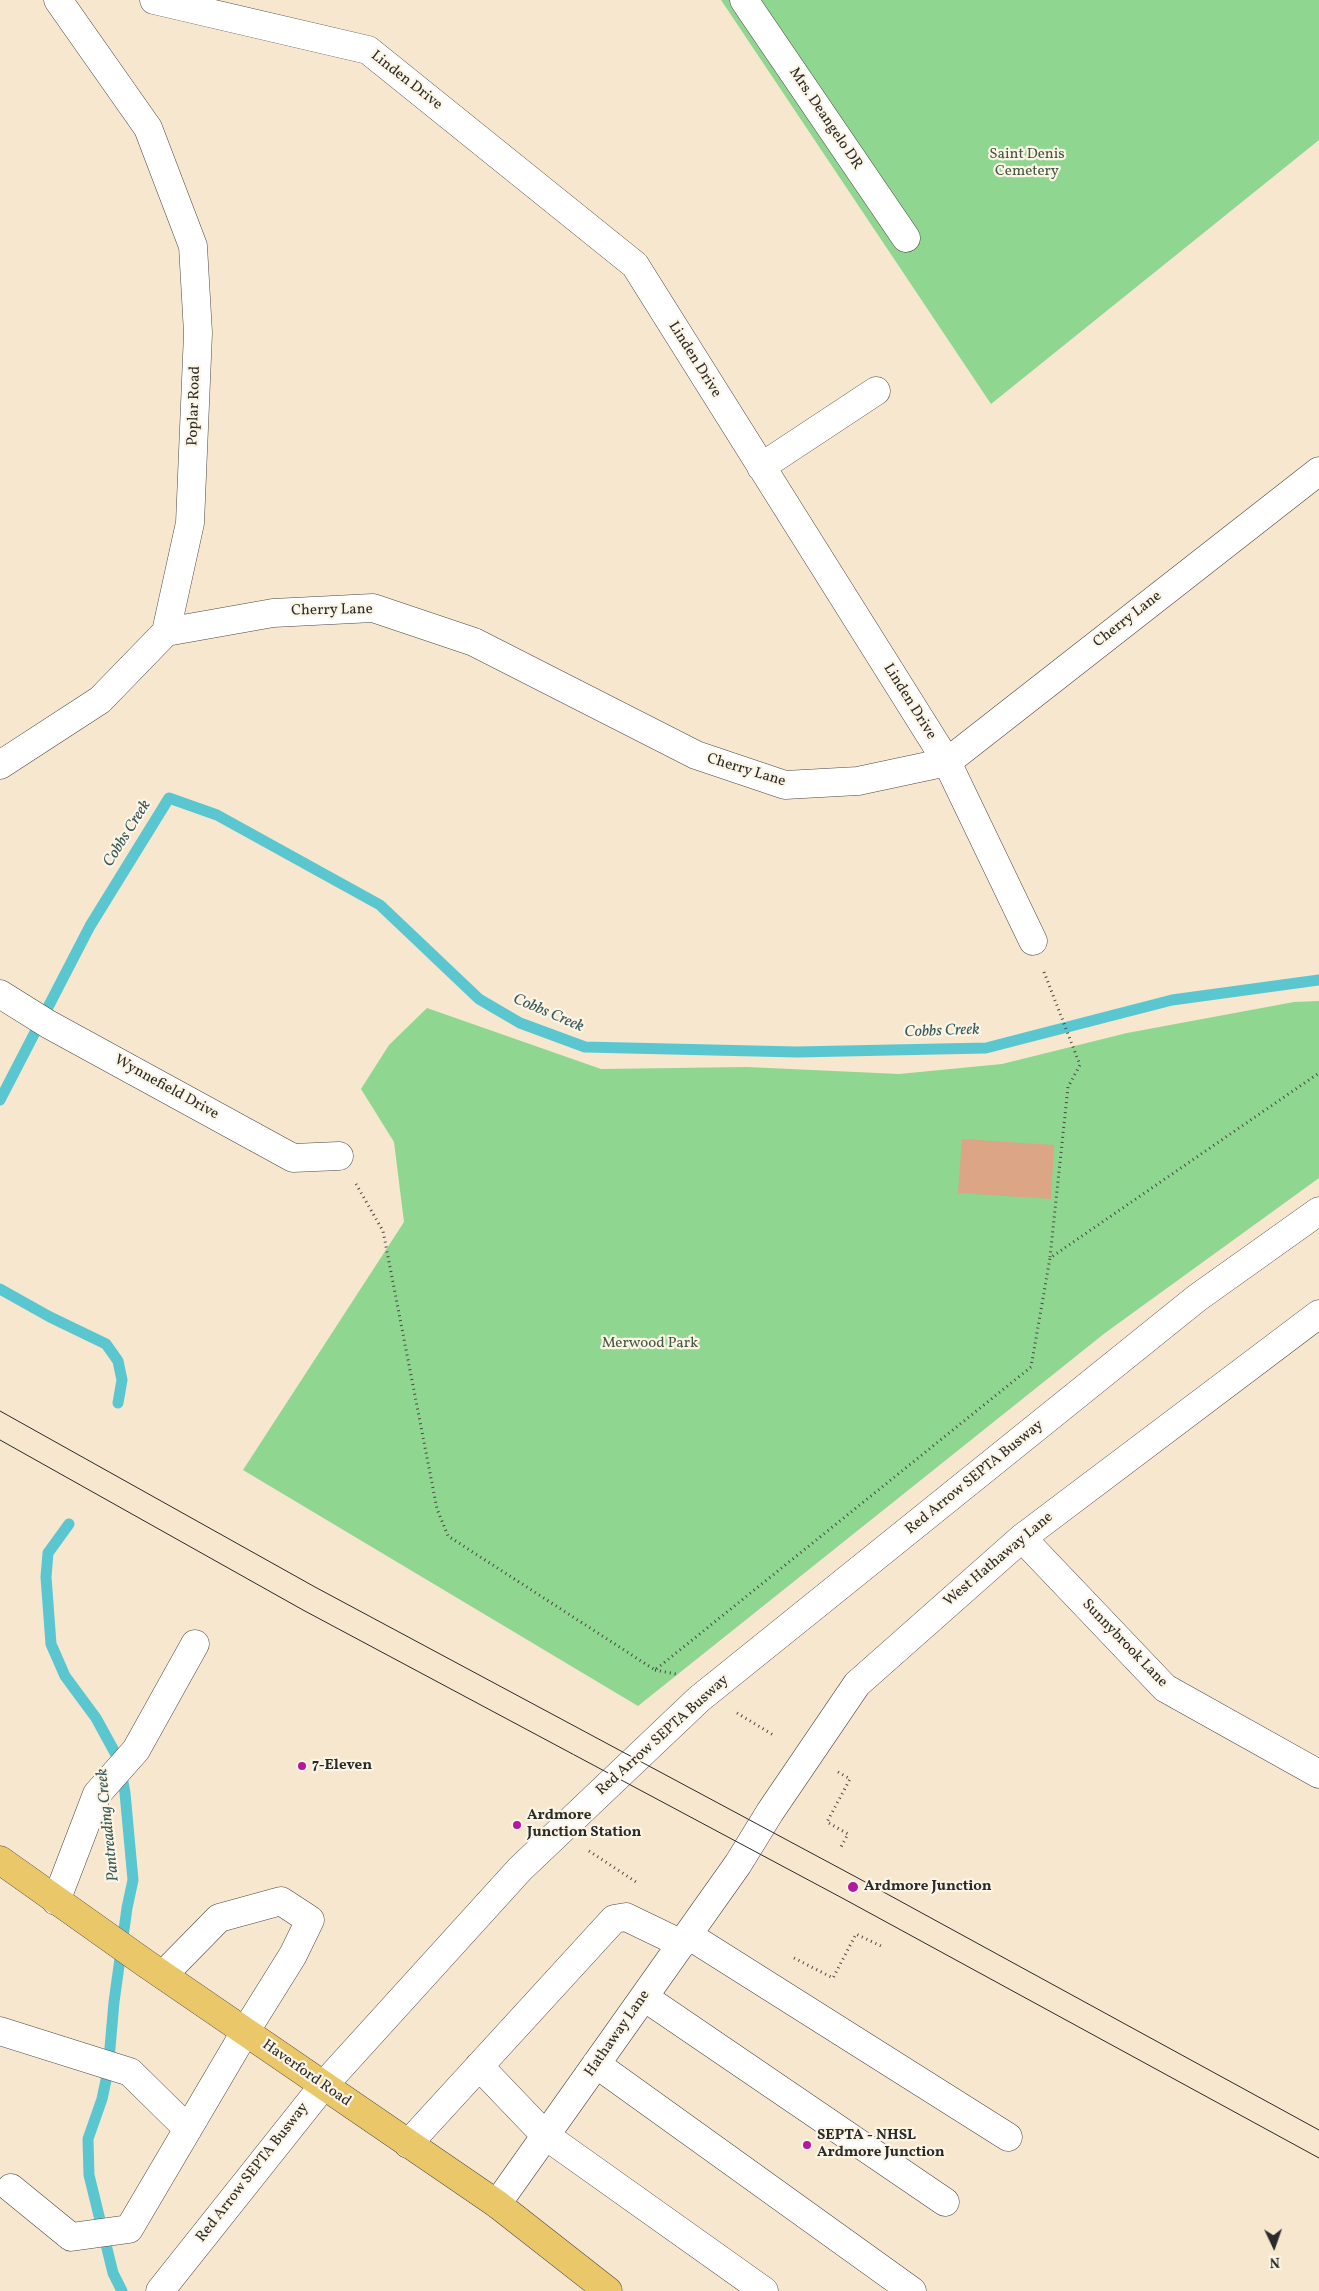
<!DOCTYPE html>
<html>
<head>
<meta charset="utf-8">
<style>
  body { margin:0 }
  #map { position:relative; width:1319px; height:2291px; overflow:hidden; background:#f7e7cf; font-family:Vollkorn,serif }
  canvas { display:block }
  .north { position:absolute; left:1249px; top:2221px; width:50px; height:50px; -webkit-text-stroke:4px #fcf5e5; paint-order:stroke; rotate:177deg; font-size:14px; font-weight:700; line-height:20px; text-align:center; color:#2b2b2b }
  .north::after { content:''; display:block; margin:auto; width:18px; height:22px; background:#2b2b2b; clip-path:polygon(50% 0,100% 100%,50% 72%,0 100%) }
</style>
</head>
<body>
<div id="map">
<canvas width="1319" height="2291"></canvas>
<div class="north">N</div>
</div>
<script>
const g = document.querySelector('canvas').getContext('2d');
g.lineJoin = 'round';
function fillPath(path, color) { g.fillStyle = color; g.fill(path, 'evenodd'); }
const poly = rows => new Path2D(rows.map(r => 'M' + r).join(''));
function trace(path, color, width, dash) { g.strokeStyle = color; g.lineWidth = width; g.lineCap = dash ? 'butt' : 'round'; g.setLineDash(dash || []); g.stroke(path); }
function write(font, color, halo, rows, align = 'center') {
  g.font = font + ' Vollkorn,serif'; g.lineWidth = 4.5; g.setLineDash([]); g.textBaseline = 'middle'; g.strokeStyle = halo; g.fillStyle = color; for (const [text, x, y, turn = 0] of rows) {
    g.save(); g.translate(x, y); g.rotate((+turn || 0) * Math.PI / 180); g.textAlign = isNaN(turn) ? turn : align; if (halo) g.strokeText(text, 0, 0); g.fillText(text, 0, 0); g.restore();
  }
}
fillPath(poly([
  [721,0,1319,0,1319,140,991,404],
  [1319,1001,1319,1178,1105,1333,638,1706,243,1470,404,1222,394,1142,361,1089,389,1045,427,1008,601,1069,747,1067,899,1074,1002,1064,1127,1033,1294,1002]
]), '#8fd690');
trace(poly([
  [0,1100,90,926,169,798,217,815,380,905,479,999,520,1023,585,1047,797,1052,986,1048,1172,1000,1319,980],
  [0,1289,50,1317,106,1344,118,1361,122,1380,118,1403],
  [69,1524,48,1553,46,1577,51,1644,65,1676,96,1718,119,1760,125,1793,133,1880,127,1908,114,2002,108,2071,102,2099,88,2139,89,2175,113,2273,122,2291]
]), '#5ac7d0', 11);
fillPath(poly([
  [962,1139,1054,1145,1051,1199,958,1193]
]), '#dca585');
const minor = poly([
  [154,0,368,50,635,265,947,762,1033,941],
  [744,0,906,238],
  [761,467,876,391],
  [166,632,273,613,373,608,474,642,696,755,785,785,858,781,947,762,1319,471],
  [0,765,100,700,166,632,190,523,198,333,193,246,148,128,58,0],
  [0,994,48,1024,293,1158,339,1156],
  [1022,1538,1165,1688,1319,1774],
  [56,1901,97,1794,136,1750,195,1644],
  [688,1935,1008,2137],
  [644,1997,945,2202],
  [0,2031,130,2072,188,2129],
  [596,2064,912,2291],
  [479,2066,546,2136,764,2291],
  [408,2144,614,1919,626,1917,682,1944],
  [11,2188,71,2237,129,2229,245,2032,293,1955,310,1920,281,1901,219,1918,163,1975],
  [497,2204,738,1864,770,1812,857,1684,1022,1538,1319,1314],
  [160,2291,323,2086,520,1869,699,1699,1197,1298,1319,1211]
]);
const major = poly([
  [0,1860,145,1963,497,2204,608,2291]
]);
trace(minor, '#4a4744', 29);
trace(major, '#4a4744', 29);
trace(poly([
  [1044,972,1080,1065,1068,1087,1050,1257],
  [356,1184,383,1231,437,1509,448,1536,655,1670,1031,1367,1050,1258,1319,1073],
  [655,1670,676,1674],
  [737,1713,775,1736],
  [838,1772,850,1779,827,1822,848,1834,841,1847],
  [589,1851,636,1882],
  [794,1958,833,1978,856,1934,883,1947]
]), '#4a4744', 3, [1, 4]);
trace(minor, '#fff', 28);
trace(major, '#eac769', 28);
trace(poly([
  [0,1411,315,1587,856,1877,1319,2130],
  [0,1440,303,1610,844,1899,1319,2158]
]), '#2b2b2b', 1);
for (const [x, y, r, color] of [
  [302,1766,5,"#b5179e"],
  [517,1825,5,"#b5179e"],
  [853,1887,6,"#b5179e"],
  [807,2145,5,"#b5179e"]
]) { const dot = new Path2D(); dot.arc(x, y, r, 0, 2 * Math.PI); g.fillStyle = color; g.fill(dot); trace(dot, '#fcf5e5', 2); }
write('15px', '#2b2b2b', '#fcf5e5', [
  ["Linden Drive",406,81,38],
  ["Mrs. Deangelo DR",825,119,56],
  ["Linden Drive",694,360,58],
  ["Poplar Road",195,406,-88],
  ["Cherry Lane",332,611,-1],
  ["Cherry Lane",1128,620,-38],
  ["Linden Drive",909,702,58],
  ["Cherry Lane",746,771,17],
  ["Wynnefield Drive",166,1088,29],
  ["Red Arrow SEPTA Busway",975,1478,-39],
  ["West Hathaway Lane",999,1560,-40],
  ["Sunnybrook Lane",1124,1644,46],
  ["Red Arrow SEPTA Busway",663,1736,-42],
  ["Hathaway Lane",618,2034,-55],
  ["Haverford Road",306,2074,35],
  ["Red Arrow SEPTA Busway",253,2173,-52]
]);
write('15px', '#445644', '#fcf5e5', [
  ["Saint Denis",1027,155],
  ["Cemetery",1027,172],
  ["Merwood Park",650,1344]
]);
write('bold 15px', '#2b2b2b', '#fcf5e5', [
  ["7-Eleven",312,1766],
  ["Ardmore",527,1816],
  ["Junction Station",527,1833],
  ["Ardmore Junction",864,1887],
  ["SEPTA - NHSL",817,2136],
  ["Ardmore Junction",817,2153]
], 'left');
write('italic 16px', '#395a5d', '#fcf5e5', [
  ["Cobbs Creek",128,834,-58],
  ["Cobbs Creek",548,1014,23],
  ["Cobbs Creek",942,1032,-2],
  ["Pantreading Creek",109,1825,-96]
]);
</script>
</body>
</html>
